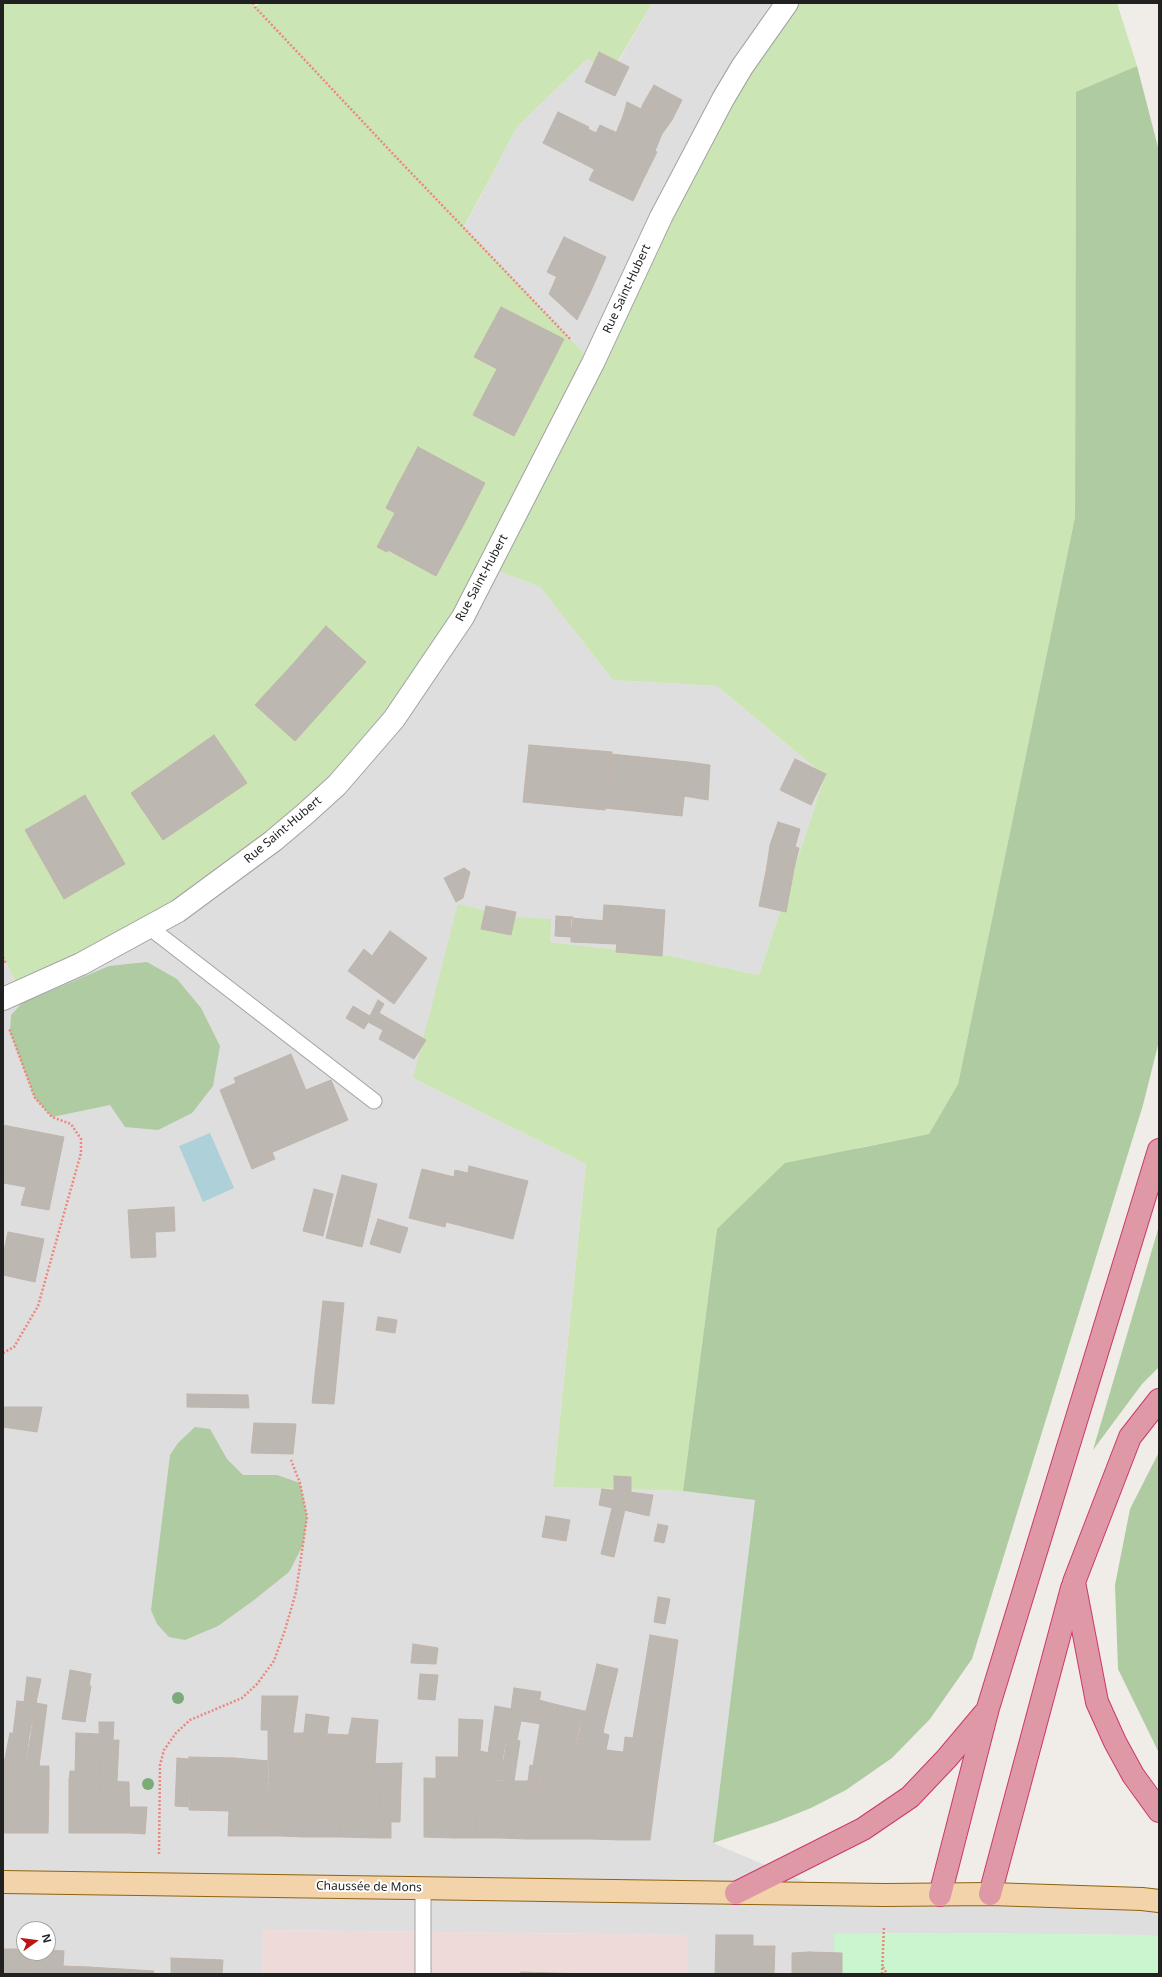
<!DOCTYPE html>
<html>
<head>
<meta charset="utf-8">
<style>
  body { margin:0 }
  #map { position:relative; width:1162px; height:1977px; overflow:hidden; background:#f0ede8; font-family:"Noto Sans",sans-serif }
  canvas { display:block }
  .frame { position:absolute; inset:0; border:4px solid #212121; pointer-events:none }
  .north { position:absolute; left:16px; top:1921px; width:40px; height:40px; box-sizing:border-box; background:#fff; border:1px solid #a6a6a6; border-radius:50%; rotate:76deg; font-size:11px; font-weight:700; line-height:16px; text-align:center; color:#212121 }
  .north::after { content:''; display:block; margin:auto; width:14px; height:18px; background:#be1416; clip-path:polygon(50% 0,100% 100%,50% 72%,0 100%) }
</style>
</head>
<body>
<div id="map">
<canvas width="1162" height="1977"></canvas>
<div class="frame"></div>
<div class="north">N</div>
</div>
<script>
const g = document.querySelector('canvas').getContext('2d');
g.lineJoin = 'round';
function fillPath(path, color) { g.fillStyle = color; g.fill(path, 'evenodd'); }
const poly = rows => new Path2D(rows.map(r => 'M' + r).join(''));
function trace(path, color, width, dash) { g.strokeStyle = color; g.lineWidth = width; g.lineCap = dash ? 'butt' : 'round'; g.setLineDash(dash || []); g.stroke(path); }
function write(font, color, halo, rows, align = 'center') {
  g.font = font + ' "Noto Sans",sans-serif'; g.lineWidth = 4; g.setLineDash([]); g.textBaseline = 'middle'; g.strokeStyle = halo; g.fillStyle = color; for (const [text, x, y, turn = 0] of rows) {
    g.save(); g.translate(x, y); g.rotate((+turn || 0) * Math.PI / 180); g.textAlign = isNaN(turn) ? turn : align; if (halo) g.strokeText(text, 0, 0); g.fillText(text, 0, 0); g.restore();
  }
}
fillPath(poly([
  [652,3,787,3,593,363,464,228,517,127,587,59,612,73],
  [488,567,540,587,613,680,717,686,825,776,759,975,670,956,550,942,552,920,413,1078,586,1164,553,1487,683,1491,755,1499,713,1843,834,1894,1159,1901,1159,1937,1145,1935,942,1933,835,1934,835,1974,688,1974,688,1935,263,1930,262,1974,3,1974,3,957,21,992],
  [24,1929,48,1929,48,1953,24,1953]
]), '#dfdede');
fillPath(poly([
  [263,1930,688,1935,688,1974,262,1974]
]), '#efdada');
fillPath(poly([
  [3,3,251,3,255,7,261,3,652,3,611,73,587,59,517,127,464,227,592,362,787,3,1117,3,1137,66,1076,93,1075,517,958,1084,929,1134,857,1148,717,1229,683,1491,553,1487,586,1164,413,1078,458,904,510,917,552,919,550,942,670,956,759,975,825,776,717,686,613,680,540,587,488,567,394,719,273,841,21,992,3,957]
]), '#cce5b4');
fillPath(poly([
  [1137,66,1159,151,1159,1041,1143,1105,972,1659,930,1719,892,1758,846,1790,811,1808,776,1822,713,1843,755,1500,683,1491,717,1229,785,1163,929,1134,958,1084,1075,517,1076,92],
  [147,962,177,979,201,1008,220,1046,213,1086,192,1113,158,1130,125,1127,110,1105,52,1117,35,1098,10,1032,11,1015,22,1003,109,966],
  [1159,1226,1159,1367,1142,1384,1093,1450],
  [195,1427,210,1429,227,1459,243,1475,277,1475,300,1483,307,1517,303,1545,289,1572,254,1600,218,1626,185,1640,169,1637,157,1624,151,1610,170,1455,178,1443],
  [1159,1452,1159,1753,1118,1669,1115,1585,1130,1509]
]), '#aecba1');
fillPath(poly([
  [942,1933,1145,1935,1159,1937,1159,1974,835,1974,834,1934]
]), '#cbf5ce');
fillPath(poly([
  [210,1133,234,1188,203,1202,179,1146]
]), '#add0d9');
const building = poly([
  [599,52,629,67,615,96,585,82,599,52],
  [654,85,682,100,672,120,643,104,654,85],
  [627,102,641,109,643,104,672,120,662,134,623,116,627,102],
  [558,112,589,127,588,129,596,133,600,125,613,131,594,169,543,143,558,112],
  [623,116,662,134,655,151,616,133,623,116],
  [613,131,657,152,645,176,601,156,613,131],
  [601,156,645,176,633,201,589,180,601,156],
  [564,237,606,257,590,293,547,272,564,237],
  [557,276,590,293,577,320,549,294,557,276],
  [501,307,564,339,538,390,474,357,501,307],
  [497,369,538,390,514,436,473,415,497,369],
  [418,447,485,483,464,524,396,488,418,447],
  [396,488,464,524,436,576,388,550,387,552,377,547,395,513,386,508,396,488],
  [326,626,366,662,330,702,291,666,326,626],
  [291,666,330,702,295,741,255,705,291,666],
  [214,735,247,783,206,811,174,763,214,735],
  [529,745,612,752,605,810,523,802,529,745],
  [611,754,688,762,682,816,605,808,611,754],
  [795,759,826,774,811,805,780,790,795,759],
  [688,762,710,765,708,800,684,796,688,762],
  [174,763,206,811,163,840,131,793,174,763],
  [85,795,125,864,95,881,55,813,85,795],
  [55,813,95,881,64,899,25,830,55,813],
  [778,822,800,829,795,847,799,848,794,869,767,866,770,845,778,822],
  [767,866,794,869,786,912,759,906,767,866],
  [464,868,470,872,463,898,456,902,444,878,464,868],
  [604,905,621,906,619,922,603,921,604,905],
  [486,906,516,912,511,935,481,929,486,906],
  [621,906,665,910,662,956,616,952,621,906],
  [556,916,573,917,571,937,555,936,556,916],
  [571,918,619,922,617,944,571,942,571,918],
  [390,931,427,958,394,1004,348,971,364,949,372,956,390,931],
  [378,1000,384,1004,379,1013,426,1040,414,1059,379,1039,383,1030,368,1022,364,1029,346,1018,353,1006,370,1016,378,1000],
  [291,1054,306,1090,331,1080,348,1120,266,1155,234,1078,291,1054],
  [236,1083,266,1155,272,1152,275,1159,252,1169,220,1090,236,1083],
  [3,1125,64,1137,49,1210,21,1205,26,1187,3,1183,3,1125],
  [469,1166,528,1181,513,1239,446,1222,445,1227,409,1218,422,1169,454,1177,455,1170,468,1173,469,1166],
  [342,1175,377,1184,362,1247,326,1238,342,1175],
  [314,1189,333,1194,323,1236,303,1231,314,1189],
  [174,1207,175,1231,155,1232,156,1257,131,1258,128,1210,174,1207],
  [378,1219,408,1228,400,1253,370,1244,378,1219],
  [8,1232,44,1239,35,1282,3,1275,3,1255,8,1232],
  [323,1301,344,1303,334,1404,312,1403,323,1301],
  [378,1317,397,1320,395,1333,376,1330,378,1317],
  [187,1394,248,1395,249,1408,187,1407,187,1394],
  [3,1407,42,1407,37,1432,3,1427,3,1407],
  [254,1423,296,1424,293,1454,251,1453,254,1423],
  [614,1476,631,1477,631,1492,614,1490,614,1476],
  [602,1489,629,1492,614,1557,601,1554,612,1508,599,1505,602,1489],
  [629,1492,653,1495,649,1516,624,1510,629,1492],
  [546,1516,570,1520,566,1541,542,1537,546,1516],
  [658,1524,668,1526,664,1543,654,1541,658,1524],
  [658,1597,670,1599,665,1624,654,1622,658,1597],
  [650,1635,678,1640,657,1786,625,1786,625,1787,621,1775,625,1737,633,1738,650,1635],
  [413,1644,438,1648,436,1664,411,1663,413,1644],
  [597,1664,618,1669,604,1727,597,1781,569,1781,579,1728,584,1711,586,1711,597,1664],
  [70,1670,91,1674,89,1686,91,1686,85,1722,62,1719,70,1670],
  [420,1674,438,1675,435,1700,418,1699,420,1674],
  [27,1677,41,1679,36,1703,24,1702,27,1677],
  [514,1688,541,1692,535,1723,521,1721,517,1740,520,1741,514,1781,501,1780,514,1688],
  [262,1696,298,1696,281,1819,280,1836,268,1836,268,1730,261,1730,262,1696],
  [539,1700,558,1705,545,1781,528,1781,530,1765,533,1766,540,1724,535,1723,539,1700],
  [17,1701,36,1703,29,1736,13,1734,17,1701],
  [36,1703,47,1705,39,1766,49,1766,49,1785,23,1784,36,1703],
  [558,1705,584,1711,569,1781,545,1781,558,1705],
  [495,1706,511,1709,503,1756,488,1753,495,1706],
  [306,1714,329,1717,321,1785,304,1785,303,1837,280,1836,281,1819,286,1785,298,1786,306,1714],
  [352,1718,378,1720,375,1764,366,1764,364,1785,342,1785,343,1763,352,1718],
  [459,1719,483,1720,477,1780,458,1779,459,1719],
  [99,1722,114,1722,113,1740,119,1740,117,1782,100,1781,99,1722],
  [10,1733,29,1736,23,1784,3,1784,3,1768,10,1733],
  [76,1733,99,1734,100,1781,69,1781,70,1771,75,1771,76,1733],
  [293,1733,304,1733,298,1786,286,1785,293,1733],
  [603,1733,609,1735,606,1750,623,1752,621,1775,625,1787,597,1786,603,1733],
  [328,1734,349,1735,343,1763,342,1785,321,1785,328,1734],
  [480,1751,503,1756,501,1780,477,1780,480,1751],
  [189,1757,234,1758,234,1779,269,1780,268,1836,228,1836,229,1811,189,1810,189,1757],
  [436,1757,459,1757,458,1779,436,1779,436,1757],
  [177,1758,189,1759,190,1807,175,1806,177,1758],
  [234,1758,269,1761,269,1780,234,1779,234,1758],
  [402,1763,401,1786,364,1785,366,1764,402,1763],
  [424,1778,454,1779,454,1838,424,1837,424,1778],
  [454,1779,477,1780,476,1838,454,1838,454,1779],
  [477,1780,497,1781,500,1838,476,1838,477,1780],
  [543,1780,566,1781,565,1839,542,1839,543,1780],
  [543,1780,542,1839,527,1839,528,1781,543,1780],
  [69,1781,100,1781,98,1833,69,1833,69,1781],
  [100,1781,129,1782,130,1833,98,1833,100,1781],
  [497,1781,528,1781,527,1839,500,1838,497,1781],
  [566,1781,597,1781,591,1839,565,1839,566,1781],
  [3,1784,14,1784,13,1833,3,1833,3,1784],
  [14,1784,49,1785,48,1833,13,1833,14,1784],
  [304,1785,342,1785,340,1837,303,1837,304,1785],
  [342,1785,380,1786,379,1838,340,1837,342,1785],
  [380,1786,401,1786,400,1822,391,1822,391,1838,379,1838,380,1786],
  [597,1786,625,1787,621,1840,591,1839,597,1786],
  [625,1786,657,1786,650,1840,621,1840,625,1786],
  [129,1807,147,1807,145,1834,130,1833,129,1807],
  [716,1935,753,1935,753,1946,775,1946,774,1974,715,1974,716,1935],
  [3,1949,24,1949,24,1953,29,1953,28,1974,3,1974,3,1949],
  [48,1950,64,1951,63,1966,89,1967,89,1974,28,1974,29,1953,48,1953,48,1950],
  [809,1952,842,1953,842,1974,809,1974,809,1952],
  [809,1952,809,1974,792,1974,792,1953,809,1952],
  [171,1958,223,1960,222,1974,171,1974,171,1958],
  [89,1967,154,1971,153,1974,89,1974,89,1967],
  [521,1972,588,1974,601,1974,521,1974,521,1972]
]);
fillPath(building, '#bdb7b1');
trace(building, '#c1b5ac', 1);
const service = poly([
  [149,927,374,1101],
  [423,1974,423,1888]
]);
const tertiary = poly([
  [3,999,81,964,178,911,273,841,305,814,337,785,394,719,463,617,593,363,661,217,723,99,742,67,787,3]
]);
const primary = poly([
  [3,1882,885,1895,990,1894,1142,1899,1159,1901]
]);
const motorway = poly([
  [1159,1400,1130,1437,1074,1582,1097,1702,1115,1742,1133,1775,1159,1811],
  [736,1893,863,1829,910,1797,947,1758,984,1714],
  [990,1894,1072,1588],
  [940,1895,988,1708,1159,1150]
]);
trace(service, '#a2a2a2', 17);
trace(tertiary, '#a2a2a2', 24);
trace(primary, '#8f630f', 24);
trace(motorway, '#cb396c', 24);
trace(poly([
  [253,3,255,7,395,156,571,340],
  [3,957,6,964],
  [3,1353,14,1347,38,1306,81,1153,81,1139,71,1124,52,1117,35,1098,9,1028],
  [159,1854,160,1765,164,1750,176,1733,190,1720,242,1698,257,1684,274,1661,285,1630,296,1592,307,1517,300,1483,291,1460],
  [883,1967,887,1974],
  [882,1974,884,1926]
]), '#ed877d', 2.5, [2, 2]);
trace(service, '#fff', 15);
trace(tertiary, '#fff', 22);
trace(primary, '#f3d3aa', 22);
trace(motorway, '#df98a6', 22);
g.fillStyle = '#79ac79';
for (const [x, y] of [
  [178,1698],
  [148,1784]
]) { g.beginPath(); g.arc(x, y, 6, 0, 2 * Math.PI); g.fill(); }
write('12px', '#212121', '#fff', [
  ["Rue Saint-Hubert",627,289,-65],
  ["Rue Saint-Hubert",482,578,-62],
  ["Rue Saint-Hubert",283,830,-40],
  ["Chaussée de Mons",369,1887,1]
]);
</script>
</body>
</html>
